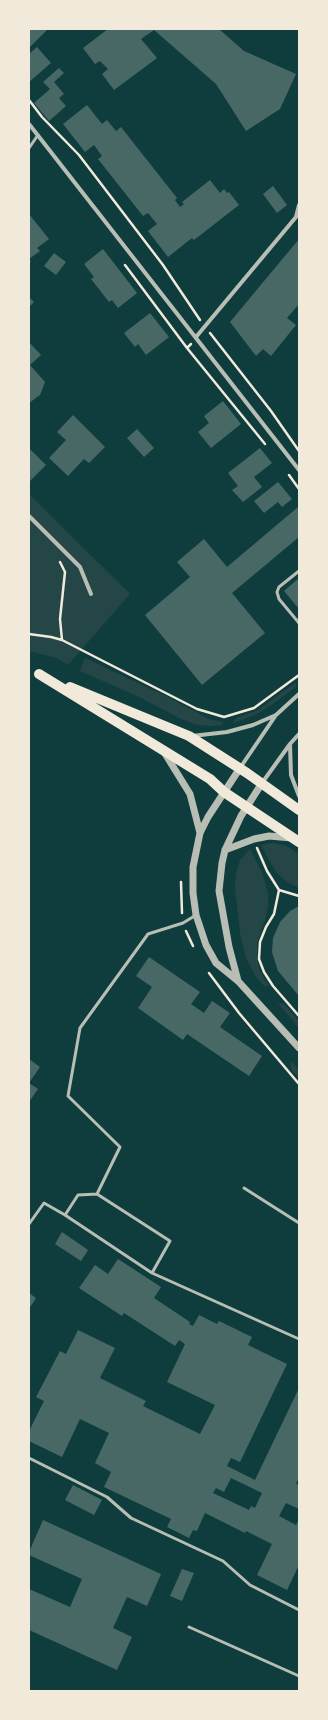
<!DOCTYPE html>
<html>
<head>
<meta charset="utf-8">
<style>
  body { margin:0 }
  #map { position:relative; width:328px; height:1720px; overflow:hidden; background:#0f3d3e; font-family:"Fira Sans Condensed",sans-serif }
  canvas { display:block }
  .frame { position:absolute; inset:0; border:30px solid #f1e9da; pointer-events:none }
</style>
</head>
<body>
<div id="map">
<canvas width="328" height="1720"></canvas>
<div class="frame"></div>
</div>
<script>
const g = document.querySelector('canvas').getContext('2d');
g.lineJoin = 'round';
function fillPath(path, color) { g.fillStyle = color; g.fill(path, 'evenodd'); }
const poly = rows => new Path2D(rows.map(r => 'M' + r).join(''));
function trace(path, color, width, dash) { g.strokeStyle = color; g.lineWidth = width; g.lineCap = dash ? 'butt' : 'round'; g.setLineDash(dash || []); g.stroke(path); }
fillPath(poly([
  [29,494,130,594,68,665,56,658,29,651],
  [85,658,168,697,209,719,222,722,223,725,209,726,197,725,181,719,139,697,80,671],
  [295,683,297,686,273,704,257,714,232,724,236,718,258,710],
  [273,843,285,845,299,854,299,888,287,882,277,873,271,864,261,845],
  [250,849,262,872,268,893,268,906,266,917,257,943,257,959,260,971,269,986,264,986,255,975,246,958,240,933,235,889,236,873,240,860],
  [278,1003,284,1004,299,1021,299,1028],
  [291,1061,299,1070,299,1078,292,1071,290,1062]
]), '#244646');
fillPath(poly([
  [29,29,48,29,30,47],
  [108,29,219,29,244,51,296,74,280,109,246,131,216,84,154,30,141,39,157,58,114,90,102,74,108,69,100,61,95,64,83,48],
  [37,47,51,63,29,82,29,54],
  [59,68,64,73,54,82,64,94,59,98,66,106,49,121,34,103,50,89,43,82],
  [87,105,102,124,107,120,116,131,121,127,177,198,175,200,180,207,184,204,182,202,210,180,220,193,224,189,227,193,229,192,239,205,194,240,192,238,168,257,148,231,157,224,148,213,143,216,98,159,102,156,94,145,85,152,63,124],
  [273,186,287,205,277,213,263,194],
  [29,214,49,239,37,248,40,251,29,259,31,262,29,264],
  [299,239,299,304,287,318,296,325,271,356,263,349,256,356,230,322],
  [103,249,137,293,118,308,112,300,109,302,91,279,94,277,84,264],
  [54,253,66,262,56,275,44,266],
  [29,297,34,302,29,307],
  [150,313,169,337,146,355,138,344,135,347,124,333],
  [29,342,41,355,30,365,45,382,40,395,29,403],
  [223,401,241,424,211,448,198,432,209,423,204,416],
  [73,415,105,447,89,463,84,459,68,476,49,458,66,440,57,432],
  [137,429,154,448,144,457,127,438],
  [260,448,272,463,254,477,262,487,243,502,232,490,238,486,228,473],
  [31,450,46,465,29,482,29,451],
  [278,482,292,499,282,507,278,502,264,513,254,501],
  [298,507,299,537,232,593,265,633,202,685,145,615,190,577,177,562,204,539,227,567],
  [299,578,299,609,284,591],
  [299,906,299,996,278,971,272,952,273,938,280,922,290,911],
  [149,957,200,992,191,1004,204,1013,212,1001,230,1013,220,1027,262,1056,249,1076,187,1034,183,1040,138,1008,152,987,136,976],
  [29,1059,40,1067,29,1083,38,1089,29,1102],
  [62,1232,88,1250,81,1261,55,1244],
  [118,1259,161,1287,154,1298,190,1322,189,1324,193,1326,199,1315,217,1324,219,1321,252,1337,248,1345,287,1364,240,1462,231,1458,227,1466,255,1480,299,1388,299,1477,296,1484,299,1485,299,1509,286,1503,279,1516,296,1525,299,1519,299,1565,287,1590,257,1575,272,1544,246,1531,245,1533,205,1513,197,1531,193,1530,189,1538,167,1527,171,1519,104,1487,111,1472,95,1463,109,1433,80,1419,62,1457,29,1441,29,1431,44,1401,36,1397,60,1351,66,1354,78,1330,115,1348,100,1378,146,1401,143,1406,200,1434,215,1405,167,1382,185,1344,179,1340,175,1346,124,1313,122,1316,79,1288,95,1265,108,1274],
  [231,1478,262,1493,255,1508,251,1506,249,1510,213,1493,216,1488,224,1492],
  [29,1293,36,1298,29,1309],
  [73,1485,102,1500,94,1515,65,1500],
  [43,1520,161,1574,147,1606,127,1597,113,1628,132,1637,117,1670,29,1630,29,1589,70,1607,82,1579,29,1555,29,1552],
  [182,1569,194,1573,182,1601,170,1596]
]), '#486865');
trace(poly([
  [29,100,42,117,79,155,163,265,200,320],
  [125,265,187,348,191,344],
  [210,333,271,411,299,451],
  [187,348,265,444],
  [289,475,299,489],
  [60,562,65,572,60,619,62,640,197,709,224,717,254,708,299,675],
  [29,634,51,637,62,640],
  [257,848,267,871,279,890,299,896],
  [181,882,182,913],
  [279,890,274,914,266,927,260,942,259,959,264,972,273,986,299,1016],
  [186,931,193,946],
  [209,973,239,1013,299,1084]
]), '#f1e9da', 2.5);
trace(poly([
  [29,148,38,135],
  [299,571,279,587,277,592,279,599,299,623],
  [244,1188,299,1223],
  [97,1194,120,1147,68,1096,80,1028,148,934,183,923,196,915],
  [65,1215,78,1195,97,1194,170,1241,152,1273],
  [29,1224,44,1203,65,1215,152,1273,299,1339],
  [29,1458,107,1497,131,1518,223,1561,250,1585,299,1610],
  [189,1627,299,1676]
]), '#b8beb3', 3);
trace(poly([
  [29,124,299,470],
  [196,337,296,217,299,205],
  [29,516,80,567,91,594],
  [192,736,227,732,253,725,276,715],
  [290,744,291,775,299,796],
  [240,768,276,715,299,694],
  [262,783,290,744,299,734]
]), '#b8beb3', 4);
trace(poly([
  [164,752,190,794,200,833],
  [240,768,208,817,200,833,193,867,193,893,196,915,206,945,216,963,238,981,299,1048],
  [225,850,254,839,269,836,292,838],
  [238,981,229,947,219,891,222,863,225,850,241,816,262,783]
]), '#b8beb3', 7);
trace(poly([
  [39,674,210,779,224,792,299,842],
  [70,687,189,736,247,773,299,810]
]), '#f1e9da', 10);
</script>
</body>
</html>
